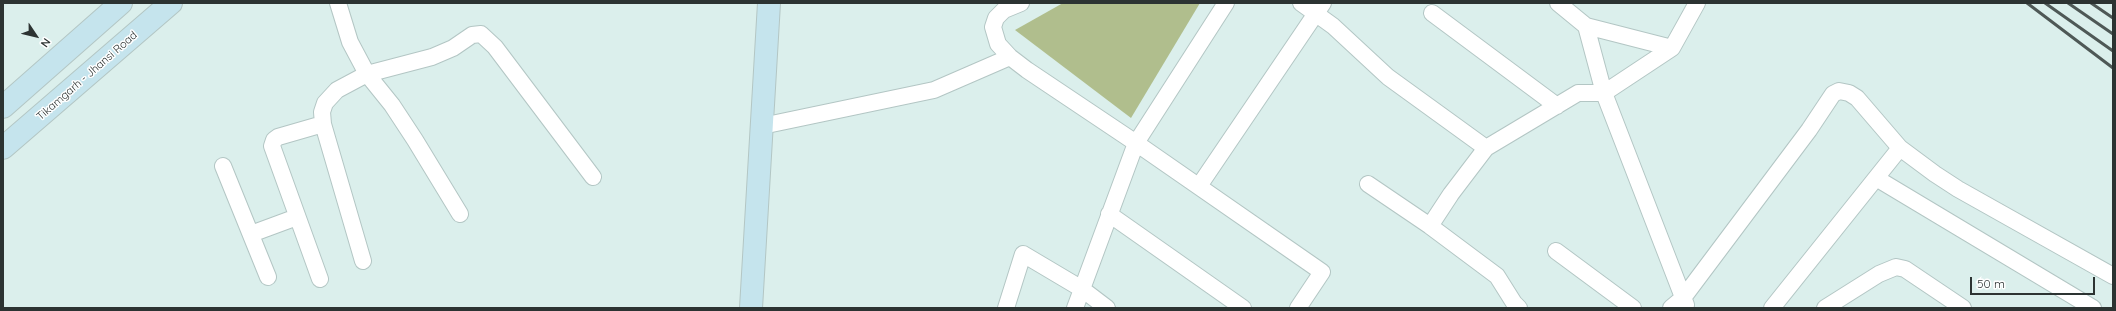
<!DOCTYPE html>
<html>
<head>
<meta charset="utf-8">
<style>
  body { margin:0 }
  #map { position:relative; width:2116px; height:311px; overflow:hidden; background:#dbefec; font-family:Quicksand,sans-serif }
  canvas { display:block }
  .frame { position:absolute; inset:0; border:4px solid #2c3332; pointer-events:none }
  .north { position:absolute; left:16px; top:16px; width:40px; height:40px; -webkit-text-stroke:3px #fff; paint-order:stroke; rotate:125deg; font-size:11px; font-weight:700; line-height:16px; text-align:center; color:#2c3332 }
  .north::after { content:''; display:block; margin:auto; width:14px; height:18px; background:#2c3332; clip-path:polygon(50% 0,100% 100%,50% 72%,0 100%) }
  .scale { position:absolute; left:1970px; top:277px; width:125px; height:18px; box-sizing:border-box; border:2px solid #2c3332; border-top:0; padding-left:5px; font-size:12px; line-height:14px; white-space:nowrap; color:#2c3332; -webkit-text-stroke:3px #fff; paint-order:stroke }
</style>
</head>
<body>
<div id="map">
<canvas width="2116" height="311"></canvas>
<div class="frame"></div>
<div class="north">N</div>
<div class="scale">50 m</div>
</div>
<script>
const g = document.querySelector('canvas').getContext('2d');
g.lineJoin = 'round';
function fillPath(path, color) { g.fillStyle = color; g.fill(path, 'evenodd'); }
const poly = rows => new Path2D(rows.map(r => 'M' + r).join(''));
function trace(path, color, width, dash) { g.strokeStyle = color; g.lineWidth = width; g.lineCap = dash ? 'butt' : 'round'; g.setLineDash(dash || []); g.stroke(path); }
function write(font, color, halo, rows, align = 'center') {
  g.font = font + ' Quicksand,sans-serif'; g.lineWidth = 3; g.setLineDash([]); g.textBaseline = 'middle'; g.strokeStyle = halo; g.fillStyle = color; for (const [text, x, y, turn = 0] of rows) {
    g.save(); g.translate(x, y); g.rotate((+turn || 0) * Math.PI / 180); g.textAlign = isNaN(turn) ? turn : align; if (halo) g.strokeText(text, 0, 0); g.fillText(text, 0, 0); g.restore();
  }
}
fillPath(poly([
  [1063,3,1200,3,1131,118,1015,30]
]), '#b0be8d');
const street = poly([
  [338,3,350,42,367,74,392,105,415,140,460,214],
  [1021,3,1004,10,996,18,993,27,998,44,1010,57,1027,70,1136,143,1322,272,1298,308],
  [1301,3,1333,26,1388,77,1486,148],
  [1558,3,1586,26,1604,93,1686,305],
  [1432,13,1557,106],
  [1586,26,1672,48],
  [762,126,934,90,1010,57],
  [223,166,268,277],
  [1876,178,2093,308],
  [1368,184,1430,226],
  [1199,186,1323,3],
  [1109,214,1243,308],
  [251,234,297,217],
  [1556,251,1633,308],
  [363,261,323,124,322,112,325,103,337,90,367,74,432,57,453,48,472,35,481,34,495,47,593,177],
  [320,279,272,146,274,140,278,137,323,124],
  [1006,308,1023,254,1082,289,1107,308],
  [1075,308,1136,143,1226,3],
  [1519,308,1514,303,1497,276,1430,226,1451,194,1486,148,1578,93,1604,93,1672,48,1697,3],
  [1671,308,1683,298,1809,130,1833,94,1839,91,1849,93,1857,98,1900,148,1935,174,1958,189,2113,276],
  [1772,308,1900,148],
  [1825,308,1879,274,1896,267,1905,269,1963,308]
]);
const secondary = poly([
  [3,107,121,3],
  [3,148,171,3],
  [751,308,769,3]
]);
trace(street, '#b3c6c4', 18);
trace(secondary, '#b3c6c4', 24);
trace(street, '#fff', 16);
trace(secondary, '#c5e4ed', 22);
trace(poly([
  [2027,3,2113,68],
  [2045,3,2113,51],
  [2068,3,2113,34],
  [2091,3,2113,18]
]), '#4e5856', 3);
write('11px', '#2c3332', '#fff', [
  ["Tikamgarh - Jhansi Road",87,76,-41]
]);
</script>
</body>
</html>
